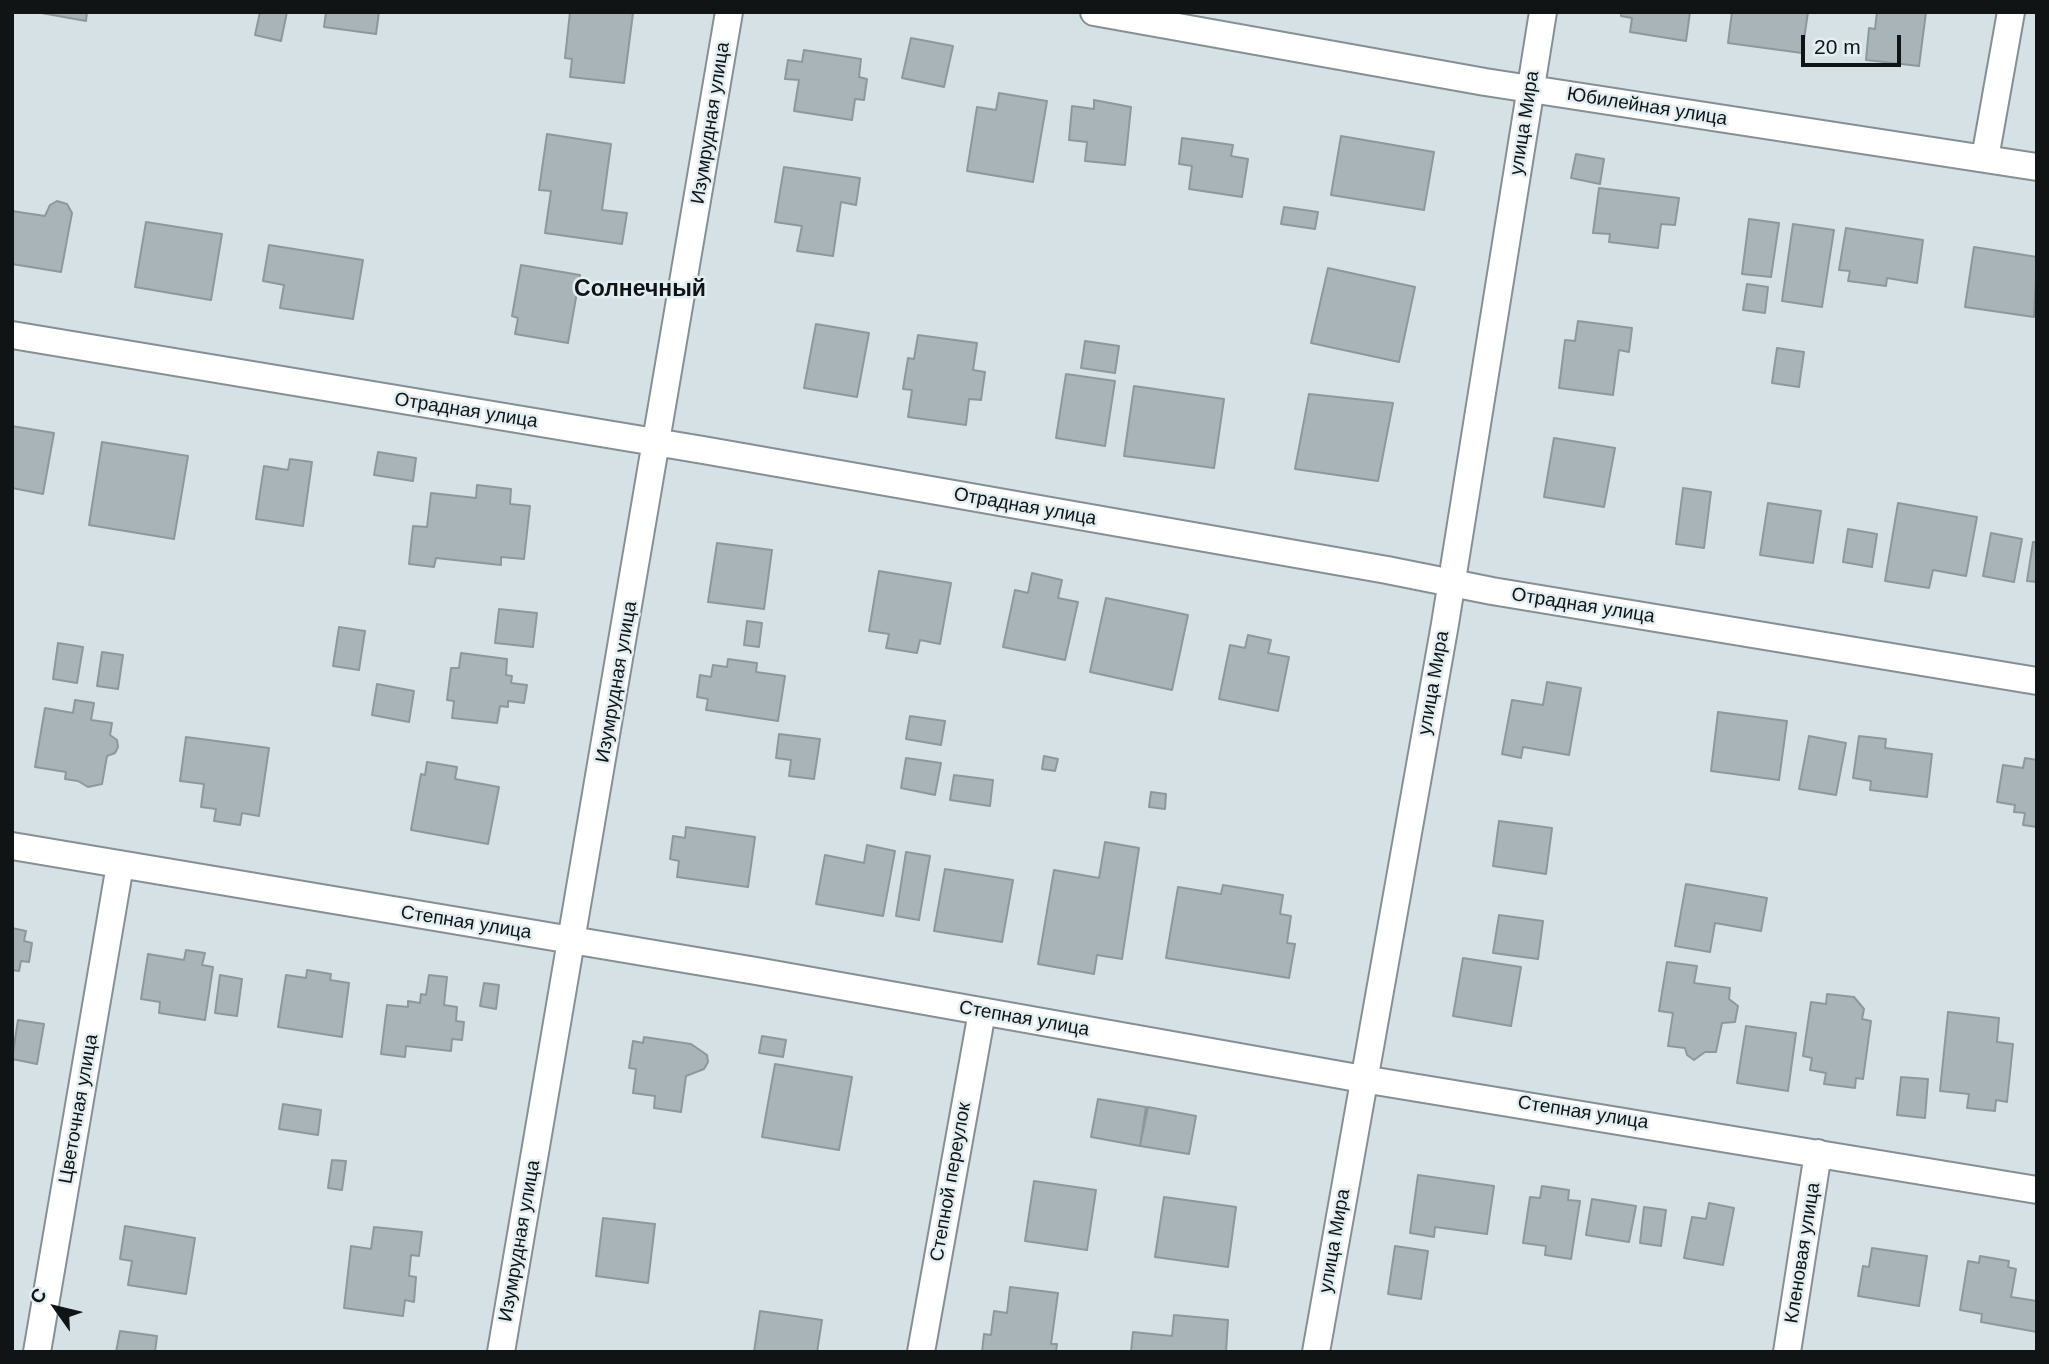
<!DOCTYPE html>
<meta charset="utf-8">
<style>
body{margin:0}
#map{position:relative;width:2049px;height:1364px;overflow:hidden;background:#d6e1e5;font-family:Helvetica,sans-serif}
canvas{display:block}
.frame{position:absolute;inset:0;border:14px solid #101415;pointer-events:none}
.north{position:absolute;left:21px;top:1273px;width:70px;height:70px;-webkit-text-stroke:5px #e3eef3;paint-order:stroke;rotate:304deg;font-size:19px;font-weight:700;line-height:28px;text-align:center;color:#101415}
.north::after{content:'';display:block;margin:auto;width:24px;height:32px;background:#101415;clip-path:polygon(50% 0,100% 100%,50% 72%,0 100%)}
.scale{position:absolute;left:1801px;top:35px;width:100px;height:32px;box-sizing:border-box;border:4px solid #101415;border-top:0;padding-left:9px;font-size:21px;line-height:24px;white-space:nowrap;color:#101415;-webkit-text-stroke:5px #e3eef3;paint-order:stroke}
</style>
<div id="map">
<canvas width="2049" height="1364"></canvas>
<div class="frame"></div>
<div class="north">С</div>
<div class="scale">20 m</div>
</div>
<script>
const g = document.querySelector('canvas').getContext('2d');
g.lineJoin = 'round';
function paint(path, color) { g.fillStyle = color; g.fill(path, 'evenodd'); }
const poly = rows => new Path2D(rows.map(r => 'M' + r).join(''));
function stroke(path, color, width, dash) { g.strokeStyle = color; g.lineWidth = width; g.lineCap = dash ? 'butt' : 'round'; g.setLineDash(dash || []); g.stroke(path); }
function label(font, color, halo, rows, align = 'center') {
  g.font = font + ' Helvetica,sans-serif'; g.lineWidth = 5; g.setLineDash([]); g.textBaseline = 'middle'; g.strokeStyle = halo; g.fillStyle = color; for (const [text, x, y, turn = 0] of rows) {
    g.save(); g.translate(x, y); g.rotate((+turn || 0) * Math.PI / 180); g.textAlign = isNaN(turn) ? turn : align; if (halo) g.strokeText(text, 0, 0); g.fillText(text, 0, 0); g.restore();
  }
}
const building = poly([
 [36,12,87,12,86,21,36,12],
 [260,12,287,12,281,41,255,35,260,12],
 [326,12,379,12,376,34,324,27,326,12],
 [570,12,633,13,624,83,570,77,572,59,565,58,570,12],
 [1621,12,1690,12,1686,41,1630,32,1632,18,1621,16,1621,12],
 [1732,12,1808,12,1802,53,1728,43,1732,12],
 [1877,12,1926,12,1919,66,1866,60,1869,28,1875,29,1877,12],
 [911,38,953,46,944,87,902,78,911,38],
 [804,50,861,59,859,77,867,79,864,100,855,99,852,120,794,111,799,80,785,79,788,60,802,62,804,50],
 [999,93,1047,101,1033,182,967,171,977,107,996,110,999,93],
 [1094,100,1131,107,1125,165,1085,161,1087,142,1069,140,1072,106,1094,109,1094,100],
 [547,134,611,144,602,210,627,213,622,244,545,233,551,191,539,190,547,134],
 [1341,136,1434,152,1424,210,1331,195,1341,136],
 [1182,138,1233,145,1231,156,1248,159,1242,197,1189,189,1192,166,1179,164,1182,138],
 [1576,154,1604,159,1600,184,1571,178,1576,154],
 [784,167,860,178,856,205,841,202,833,256,797,251,802,226,775,222,784,167],
 [1599,188,1679,198,1675,225,1661,224,1658,248,1609,242,1610,234,1593,233,1599,188],
 [57,201,67,204,72,213,61,272,12,264,12,211,45,216,50,205,57,201],
 [1284,207,1318,212,1315,229,1281,224,1284,207],
 [1749,219,1779,223,1771,277,1742,274,1749,219],
 [146,222,222,234,211,300,135,287,146,222],
 [1793,224,1834,230,1822,307,1782,301,1793,224],
 [1846,228,1923,240,1917,283,1887,278,1886,286,1848,281,1850,271,1839,270,1846,228],
 [269,245,363,260,353,319,280,308,284,285,263,281,269,245],
 [1974,247,2037,257,2034,317,1965,307,1974,247],
 [521,265,580,275,568,343,515,334,518,318,512,316,521,265],
 [1328,268,1415,287,1399,362,1311,343,1328,268],
 [1747,284,1768,287,1765,313,1743,310,1747,284],
 [1578,321,1632,328,1629,352,1619,350,1613,395,1559,388,1565,340,1575,341,1578,321],
 [816,324,869,333,857,397,804,388,816,324],
 [918,335,977,343,973,370,985,372,981,400,969,399,966,425,908,417,912,390,903,389,908,358,914,359,918,335],
 [1085,341,1119,346,1115,373,1081,368,1085,341],
 [1777,348,1804,352,1799,387,1772,383,1777,348],
 [1066,374,1115,381,1105,446,1056,438,1066,374],
 [1134,386,1224,399,1214,468,1124,456,1134,386],
 [1309,394,1393,403,1378,481,1295,469,1309,394],
 [12,426,54,433,43,494,12,488,12,426],
 [1554,438,1615,448,1604,507,1544,497,1554,438],
 [102,442,188,456,174,539,89,525,102,442],
 [378,452,416,458,413,481,374,475,378,452],
 [290,459,312,462,303,526,256,519,264,466,288,470,290,459],
 [477,485,511,489,510,504,530,506,524,559,501,557,501,565,436,558,434,567,409,564,413,526,427,527,431,493,476,498,477,485],
 [1683,488,1711,492,1704,548,1676,544,1683,488],
 [1768,503,1821,511,1813,563,1760,555,1768,503],
 [1898,503,1977,517,1966,576,1933,570,1929,588,1885,581,1898,503],
 [1848,529,1877,534,1872,567,1843,562,1848,529],
 [1991,533,2022,539,2014,582,1983,576,1991,533],
 [2033,542,2037,542,2037,582,2027,581,2033,542],
 [717,543,772,550,764,609,708,602,717,543],
 [879,571,951,583,940,644,920,640,917,653,886,648,889,634,869,631,879,571],
 [1032,573,1062,580,1058,598,1078,602,1065,660,1003,647,1015,590,1028,593,1032,573],
 [1106,598,1188,615,1172,690,1090,672,1106,598],
 [499,609,537,613,533,647,495,643,499,609],
 [747,621,762,623,759,647,744,645,747,621],
 [339,627,365,631,359,670,333,666,339,627],
 [1248,635,1271,640,1268,653,1289,657,1278,711,1219,699,1230,645,1245,648,1248,635],
 [58,643,83,647,77,683,53,679,58,643],
 [102,652,123,655,118,689,97,686,102,652],
 [461,653,507,659,506,675,512,676,511,683,527,685,524,703,508,701,508,707,500,706,497,723,452,718,454,701,447,700,451,668,459,668,461,653],
 [728,659,757,663,756,672,785,676,778,721,706,710,708,699,697,697,700,675,711,677,713,665,727,667,728,659],
 [1547,682,1581,688,1569,755,1523,747,1521,758,1502,754,1512,700,1543,705,1547,682],
 [377,684,414,691,409,722,372,715,377,684],
 [75,700,94,703,91,720,112,723,110,735,117,740,118,747,115,753,107,756,102,784,88,787,78,781,65,779,66,772,35,767,45,708,73,713,75,700],
 [1718,712,1787,721,1779,780,1711,771,1718,712],
 [910,716,945,721,941,745,906,739,910,716],
 [779,734,820,739,814,779,789,776,791,760,776,758,779,734],
 [1809,736,1846,743,1836,795,1799,789,1809,736],
 [1859,736,1886,739,1885,748,1932,754,1927,797,1870,790,1871,781,1853,778,1859,736],
 [186,737,269,748,259,816,242,813,240,825,214,821,216,809,201,807,204,784,180,781,186,737],
 [1044,756,1058,759,1055,771,1042,769,1044,756],
 [906,758,941,763,935,795,901,788,906,758],
 [2025,758,2037,760,2037,827,2023,825,2025,813,2014,812,2015,805,1997,802,2003,765,2023,768,2025,758],
 [427,762,457,767,455,779,499,787,488,844,411,830,421,774,425,775,427,762],
 [954,775,993,780,990,806,950,800,954,775],
 [1151,792,1166,794,1165,809,1149,807,1151,792],
 [1499,821,1552,828,1546,874,1493,866,1499,821],
 [686,827,755,837,748,887,677,877,679,861,670,859,673,836,685,838,686,827],
 [1105,842,1139,848,1122,959,1097,955,1094,974,1038,964,1054,870,1099,878,1105,842],
 [867,845,895,851,883,916,816,904,825,855,864,863,867,845],
 [906,852,930,856,919,920,896,916,906,852],
 [945,869,1013,880,1002,942,934,931,945,869],
 [1686,884,1767,898,1761,931,1715,923,1710,952,1675,946,1686,884],
 [1223,885,1283,895,1280,914,1291,916,1287,943,1295,944,1289,978,1166,958,1178,887,1221,894,1223,885],
 [1499,915,1543,921,1538,959,1493,953,1499,915],
 [12,928,26,931,24,941,32,943,29,962,21,961,19,971,12,970,12,928],
 [186,950,205,953,202,965,213,967,205,1020,159,1013,160,1002,141,999,148,954,184,960,186,950],
 [1463,958,1521,967,1511,1026,1453,1016,1463,958],
 [1667,962,1697,966,1694,983,1730,988,1729,999,1738,1006,1735,1022,1722,1023,1716,1052,1705,1052,1694,1060,1687,1055,1685,1048,1668,1046,1673,1013,1659,1011,1667,962],
 [307,970,331,974,330,980,349,983,342,1037,278,1027,286,975,306,978,307,970],
 [220,975,242,979,237,1016,215,1013,220,975],
 [429,975,447,977,444,1005,457,1007,456,1021,464,1022,462,1040,452,1039,451,1051,406,1046,405,1057,381,1054,387,1005,408,1007,408,1001,420,1003,421,994,426,995,429,975],
 [484,983,499,985,496,1009,480,1006,484,983],
 [1827,994,1854,997,1864,1009,1862,1019,1871,1021,1863,1079,1856,1078,1855,1088,1824,1084,1826,1073,1810,1070,1812,1058,1803,1056,1811,1002,1826,1004,1827,994],
 [1948,1012,1999,1018,1997,1042,2013,1044,2007,1102,1996,1100,1995,1111,1967,1108,1969,1094,1940,1091,1948,1012],
 [18,1020,44,1024,37,1064,12,1059,18,1020],
 [1746,1026,1796,1033,1788,1091,1737,1083,1746,1026],
 [762,1036,786,1040,783,1057,759,1053,762,1036],
 [644,1037,691,1044,707,1055,708,1062,704,1069,686,1076,681,1112,654,1108,655,1096,633,1093,636,1069,629,1068,633,1041,643,1043,644,1037],
 [775,1064,852,1077,839,1150,762,1137,775,1064],
 [1901,1077,1928,1079,1925,1118,1897,1115,1901,1077],
 [1098,1099,1146,1107,1140,1146,1091,1137,1098,1099],
 [283,1104,321,1110,318,1135,279,1129,283,1104],
 [1148,1107,1196,1116,1189,1154,1140,1146,1148,1107],
 [332,1160,346,1161,342,1190,328,1188,332,1160],
 [1418,1175,1494,1186,1487,1234,1435,1227,1434,1237,1410,1233,1418,1175],
 [1034,1181,1096,1190,1087,1250,1025,1241,1034,1181],
 [1542,1186,1569,1190,1568,1200,1580,1201,1571,1259,1545,1255,1546,1246,1523,1243,1530,1197,1540,1198,1542,1186],
 [1164,1197,1236,1207,1228,1267,1155,1257,1164,1197],
 [1592,1199,1636,1206,1629,1242,1586,1235,1592,1199],
 [1709,1203,1734,1208,1723,1265,1684,1258,1692,1217,1706,1219,1709,1203],
 [1644,1207,1666,1210,1661,1246,1640,1243,1644,1207],
 [603,1218,655,1224,648,1283,596,1276,603,1218],
 [125,1226,195,1238,186,1294,128,1285,132,1261,120,1259,125,1226],
 [374,1227,422,1232,419,1256,411,1255,409,1276,416,1277,414,1302,405,1300,403,1316,344,1308,351,1246,371,1249,374,1227],
 [1395,1246,1428,1251,1421,1299,1388,1294,1395,1246],
 [1872,1248,1927,1256,1919,1306,1858,1296,1863,1266,1869,1267,1872,1248],
 [1980,1256,2009,1261,2008,1267,2016,1269,2011,1297,2037,1301,2037,1332,1981,1322,1982,1314,1960,1310,1968,1261,1979,1263,1980,1256],
 [1010,1287,1058,1293,1051,1344,1057,1344,1056,1352,982,1352,984,1334,991,1335,994,1311,1007,1313,1010,1287],
 [760,1311,822,1320,817,1352,754,1352,760,1311],
 [1174,1315,1228,1320,1226,1352,1131,1352,1133,1332,1172,1336,1174,1315],
 [120,1331,157,1336,155,1352,116,1352,120,1331]
]);
paint(building, '#a9b4b8');
stroke(building, '#8e979c', 2);
const street = poly([
 [1094,12,1485,82,2037,167],
 [1985,158,2011,12],
 [12,335,703,450,1387,570,1492,591,2037,681],
 [12,846,756,971,1363,1079,2037,1190],
 [37,1352,120,865],
 [501,1352,729,12],
 [921,1352,982,1012],
 [1316,1352,1445,624,1543,12],
 [1787,1352,1818,1153]
]);
stroke(street, '#868f94', 30);
stroke(street, '#fff', 26);
label('19px', '#101415', '#e3eef3', [
 ["Юбилейная улица",1647,107,9],
 ["Изумрудная улица",711,123,-81],
 ["улица Мира",1525,123,-81],
 ["Отрадная улица",466,411,9],
 ["Отрадная улица",1025,507,10],
 ["Отрадная улица",1583,606,9],
 ["Изумрудная улица",617,682,-80],
 ["улица Мира",1434,683,-80],
 ["Степная улица",466,923,9],
 ["Степная улица",1024,1019,10],
 ["Цветочная улица",79,1109,-80],
 ["Степная улица",1583,1113,9],
 ["Степной переулок",951,1182,-80],
 ["Изумрудная улица",520,1241,-80],
 ["улица Мира",1335,1241,-80],
 ["Кленовая улица",1803,1253,-81]
]);
label('bold 23px', '#101415', '#e3eef3', [
 ["Солнечный",640,290]
]);
</script>
